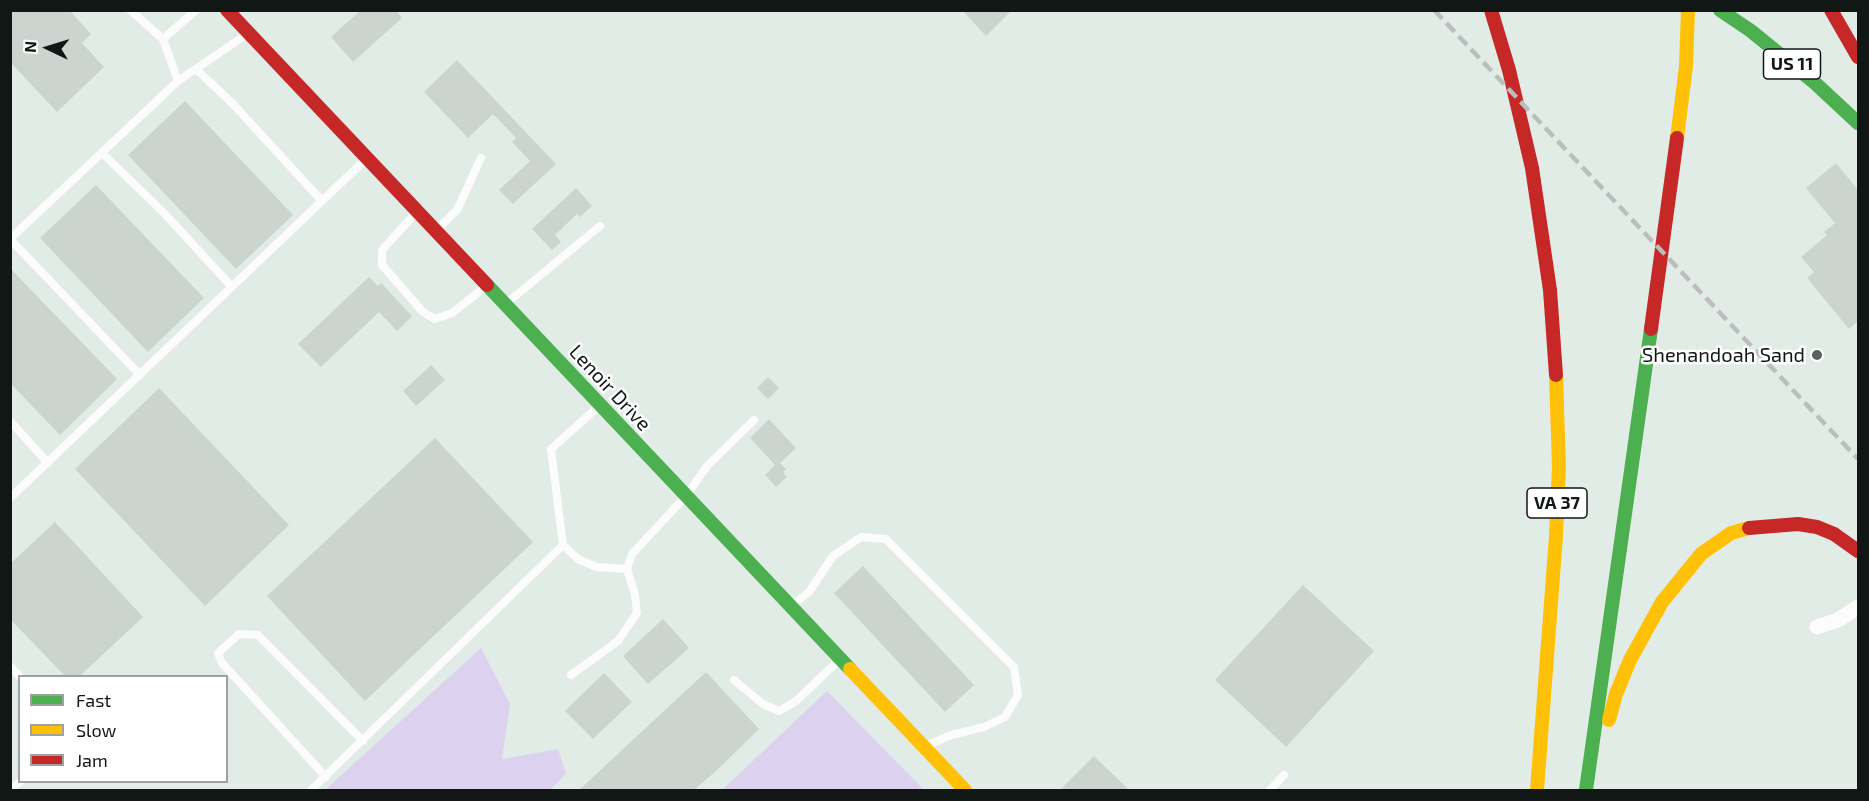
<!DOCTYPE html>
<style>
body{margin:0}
#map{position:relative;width:1869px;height:801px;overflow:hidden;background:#e2ece7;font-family:"Exo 2",sans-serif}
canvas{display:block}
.frame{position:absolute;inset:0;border:12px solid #111714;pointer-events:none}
.legend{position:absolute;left:18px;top:675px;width:210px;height:108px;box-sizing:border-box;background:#fff;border:2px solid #a0a2a1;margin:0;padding:8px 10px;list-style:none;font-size:18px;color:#111714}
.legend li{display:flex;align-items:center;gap:12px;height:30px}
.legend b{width:30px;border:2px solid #a0a2a1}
.north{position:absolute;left:18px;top:18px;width:60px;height:60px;-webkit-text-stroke:4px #fff;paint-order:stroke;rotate:274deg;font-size:16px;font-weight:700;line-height:24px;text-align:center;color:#111714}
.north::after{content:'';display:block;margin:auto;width:21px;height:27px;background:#111714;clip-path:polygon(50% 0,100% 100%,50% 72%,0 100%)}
</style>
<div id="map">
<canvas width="1869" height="801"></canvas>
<div class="frame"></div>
<ul class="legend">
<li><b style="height:8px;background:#4caf50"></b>Fast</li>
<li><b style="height:8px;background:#ffc107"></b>Slow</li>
<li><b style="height:8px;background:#c62828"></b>Jam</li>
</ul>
<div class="north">N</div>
</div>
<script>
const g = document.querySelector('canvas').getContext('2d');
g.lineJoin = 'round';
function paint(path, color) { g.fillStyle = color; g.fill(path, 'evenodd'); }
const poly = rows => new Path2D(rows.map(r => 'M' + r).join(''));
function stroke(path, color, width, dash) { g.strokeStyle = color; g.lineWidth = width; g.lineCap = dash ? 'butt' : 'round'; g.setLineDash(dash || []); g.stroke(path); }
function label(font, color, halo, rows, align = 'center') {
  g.font = font + ' "Exo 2",sans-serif'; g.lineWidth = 5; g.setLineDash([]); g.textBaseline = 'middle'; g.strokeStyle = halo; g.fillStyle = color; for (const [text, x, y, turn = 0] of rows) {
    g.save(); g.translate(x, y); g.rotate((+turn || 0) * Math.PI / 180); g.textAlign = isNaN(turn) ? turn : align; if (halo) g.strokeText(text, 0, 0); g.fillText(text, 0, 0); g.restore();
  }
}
paint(poly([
 [481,648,510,704,502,759,558,749,566,774,550,790,325,790],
 [827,691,924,790,722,790]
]), '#dcd1ef');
paint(poly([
 [10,10,69,10,91,34,82,43,104,67,57,112,10,62],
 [361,10,396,10,402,18,353,62,331,37],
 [962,10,1012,10,986,36],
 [457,60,556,164,513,204,499,190,530,161,512,142,516,138,493,114,468,138,424,92],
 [185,101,293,215,236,269,128,155],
 [1836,163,1858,190,1858,321,1849,329,1807,278,1814,272,1801,257,1827,235,1824,232,1835,223,1806,188],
 [96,185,204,298,148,352,40,238],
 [576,188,592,206,580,217,577,214,555,235,561,242,552,250,532,229],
 [10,268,117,379,60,435,10,383],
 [369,277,378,286,381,283,412,316,397,331,379,312,321,367,298,344],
 [431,365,445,380,416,406,403,391],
 [768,377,779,388,768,399,757,388],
 [159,388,289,525,205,606,75,469],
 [769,419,796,448,780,463,786,469,783,472,787,477,776,487,765,475,775,465,750,438],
 [435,438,533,542,365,701,267,596],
 [55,522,143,617,80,676,65,676,10,619,10,564],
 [863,566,974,685,945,712,834,593],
 [1303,585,1374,651,1286,747,1215,680],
 [663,619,689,648,648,684,623,656],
 [706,672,759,729,716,771,694,790,579,790],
 [604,673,632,702,593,739,565,711],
 [1094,756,1129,790,1060,790]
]), '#ccd4d0');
stroke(poly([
 [130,10,163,39],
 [196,69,232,103,322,201],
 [178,81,163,39,196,10],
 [102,153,164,213,232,287],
 [416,213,382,250,382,265,423,312,435,319,452,313,485,287],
 [437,230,457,210,481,158],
 [10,239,178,81,247,34],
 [10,239,140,375],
 [508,302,600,226],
 [10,421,48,463],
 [10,498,365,160],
 [563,545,578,559,596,567,627,569],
 [794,604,809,592,833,556,861,537,886,539,1014,667,1018,695,1005,717,984,727,951,735,926,746],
 [10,666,20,677],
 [571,675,618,641,637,613,635,595,627,569,632,554,686,496,707,466,754,420],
 [734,680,763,704,779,711,796,701,838,661],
 [326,777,222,663,218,653,239,634,258,635,363,741],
 [10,790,20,782],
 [311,790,563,545,551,449,598,407],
 [1270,790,1284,775]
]), '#fbfcfb', 8);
stroke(poly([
 [1817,627,1838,620,1858,607]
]), '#fbfcfb', 15);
stroke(poly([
 [1720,10,1751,31,1815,83,1858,123],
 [487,285,850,669],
 [1586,790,1651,329]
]), '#4caf50', 14);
stroke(poly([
 [1677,138,1686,66,1688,10],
 [850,669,965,790],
 [1609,720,1616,694,1630,660,1662,602,1701,554,1731,533,1749,528],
 [1537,790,1556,536,1559,467,1556,375]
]), '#ffc107', 14);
stroke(poly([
 [227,10,487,285],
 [1491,10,1509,70,1532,168,1550,290,1556,375],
 [1831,10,1858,57],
 [1651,329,1677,138],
 [1749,528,1798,524,1817,527,1834,534,1858,551]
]), '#c62828', 14);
stroke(poly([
 [1434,10,1858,459]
]), '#bbbebc', 4.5, [12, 6]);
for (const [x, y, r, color] of [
 [1817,355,6,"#5a625e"]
]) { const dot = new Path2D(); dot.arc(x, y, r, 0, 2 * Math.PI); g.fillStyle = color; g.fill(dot); stroke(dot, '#fff', 2); }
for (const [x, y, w] of [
 [1792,64,57],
 [1557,503,60]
]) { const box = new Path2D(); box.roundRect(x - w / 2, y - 15, w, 30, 4.5); g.fillStyle = '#fff'; g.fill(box); stroke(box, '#111714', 1.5); }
label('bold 18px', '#111714', null, [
 ["US 11",1792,64],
 ["VA 37",1557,503]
]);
label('20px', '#111714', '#fff', [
 ["Shenandoah Sand",1805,355]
], 'right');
label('20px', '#111714', '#fff', [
 ["Lenoir Drive",610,388,47]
]);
</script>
